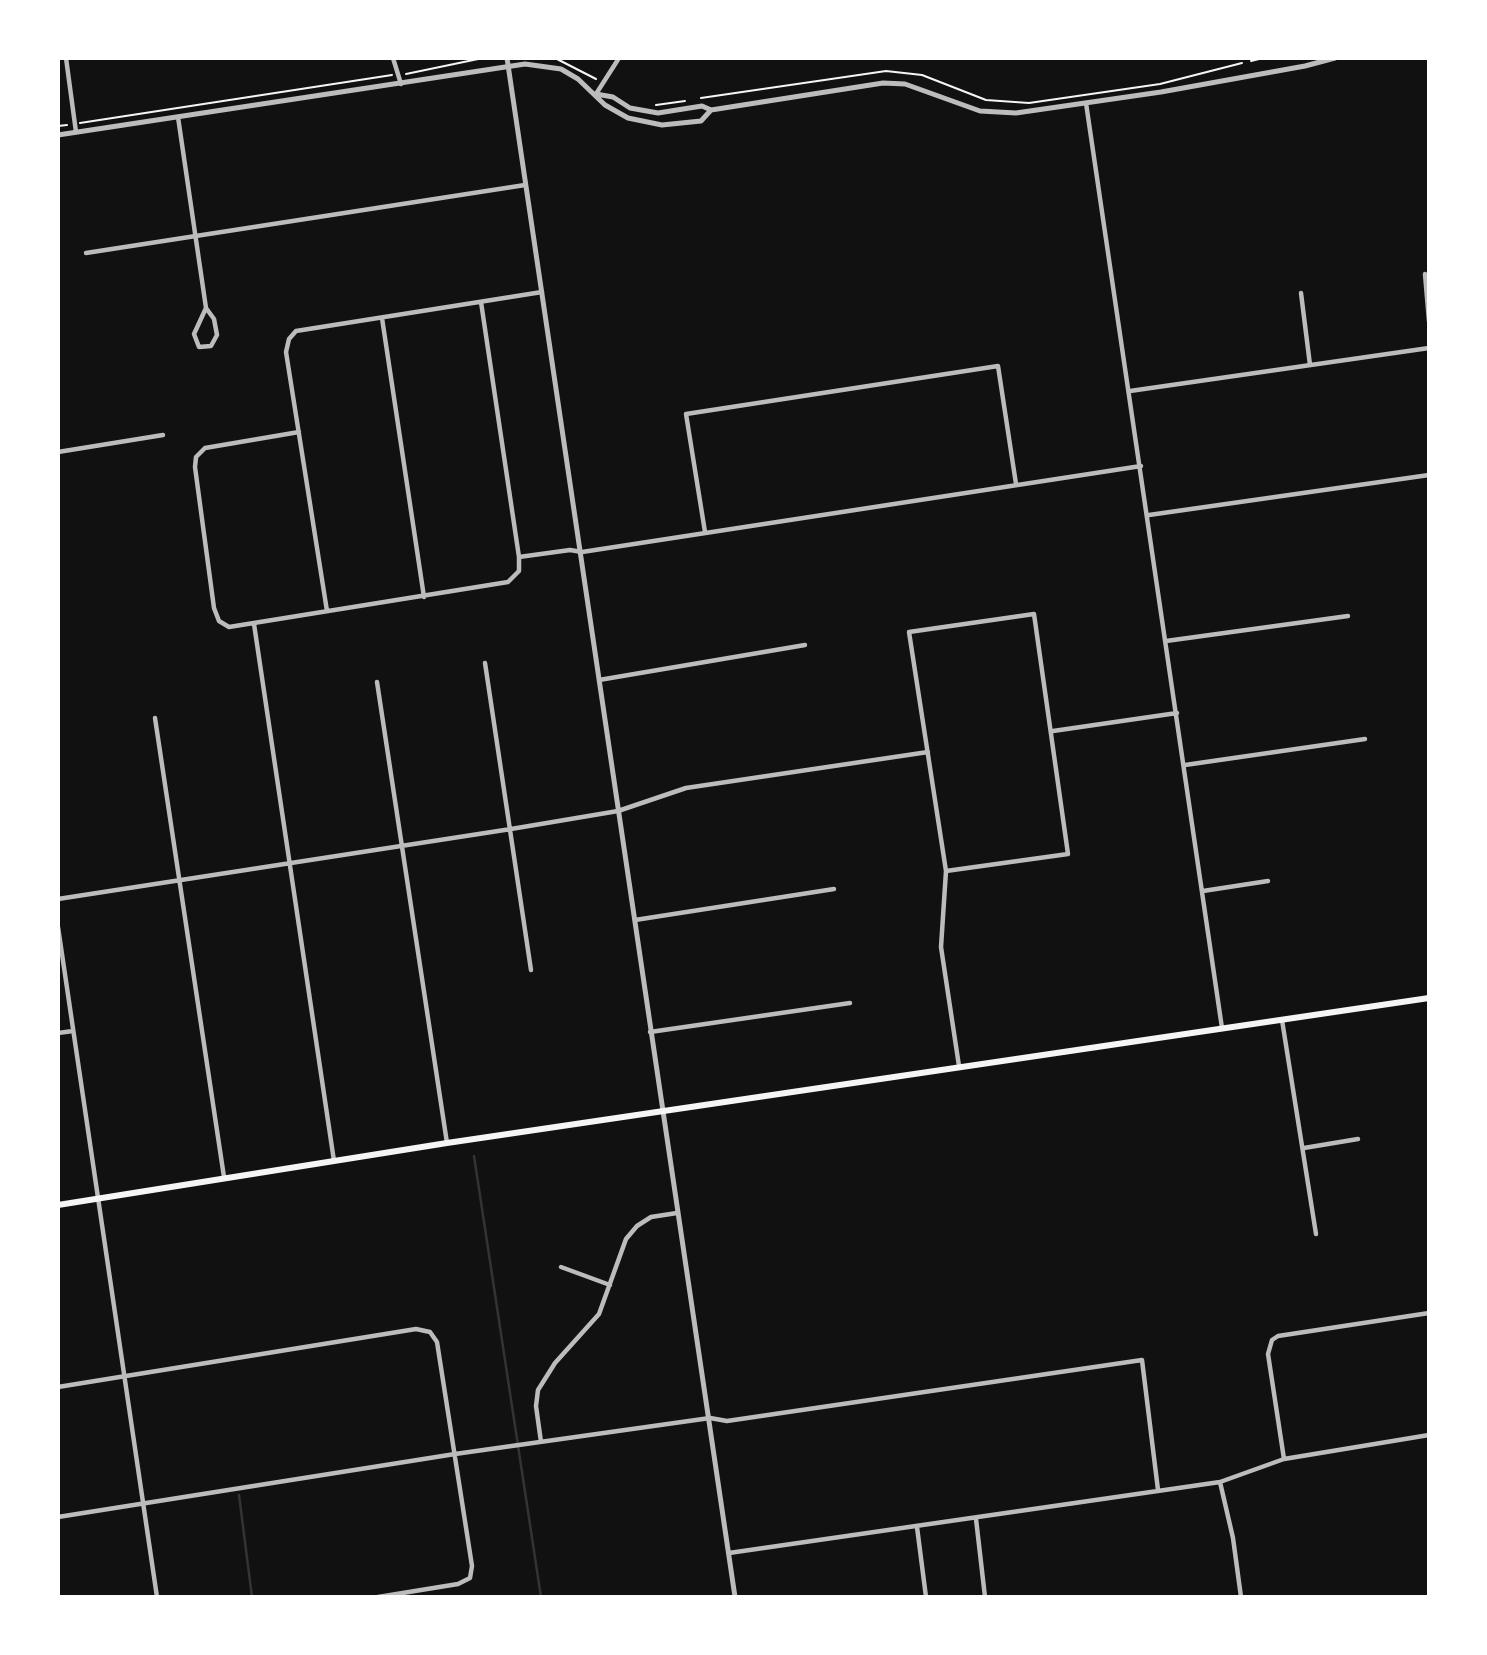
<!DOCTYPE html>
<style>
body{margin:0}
#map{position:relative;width:1487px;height:1655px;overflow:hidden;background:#111;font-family:"Noto Sans",sans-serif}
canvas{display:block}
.frame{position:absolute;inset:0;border:60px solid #fff;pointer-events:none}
</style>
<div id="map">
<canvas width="1487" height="1655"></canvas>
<div class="frame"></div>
</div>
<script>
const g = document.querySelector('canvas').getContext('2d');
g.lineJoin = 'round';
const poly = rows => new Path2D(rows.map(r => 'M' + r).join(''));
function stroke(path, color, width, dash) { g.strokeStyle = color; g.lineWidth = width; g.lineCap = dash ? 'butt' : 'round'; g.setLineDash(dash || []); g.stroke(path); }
stroke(poly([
 [474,1156,541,1597],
 [239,1495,252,1597]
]), '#333', 2.5);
stroke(poly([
 [555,58,596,79],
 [1251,61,1263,58],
 [406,74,483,58],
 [701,98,886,71,922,75,986,100,1029,103,1160,84,1242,63],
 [656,105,685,101],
 [80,123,392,75],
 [58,126,67,125]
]), '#f5f5f5', 2);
stroke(poly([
 [66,58,76,132],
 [393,58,401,84],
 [596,94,619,58],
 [1086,103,1222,1028],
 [178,117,206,308,214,319,217,335,211,346,199,347,194,334,206,308],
 [86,253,525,185],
 [1425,274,1429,321],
 [1301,293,1310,365],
 [481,302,519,557],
 [382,318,424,597],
 [1130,391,1429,348],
 [299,432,205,448,196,457,195,467,214,608,219,621,229,627,508,582,519,571,519,557,570,550,582,552,1141,466],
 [58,452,163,435],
 [1149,515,1429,475],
 [705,532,686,414,998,366,1016,484],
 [327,611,286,352,289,339,296,331,542,292],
 [254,624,334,1161],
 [1166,641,1348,616],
 [485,663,531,970],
 [599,680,805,645],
 [377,682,447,1143],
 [155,718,224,1177],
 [1053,731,1177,713],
 [1185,765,1365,739],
 [946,871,1068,854,1034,614,909,632,946,871,941,947,959,1066],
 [1203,891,1268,881],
 [58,899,511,829,618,811,686,788,928,752],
 [635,920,834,889],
 [58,927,157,1597],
 [1282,1020,1316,1234],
 [650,1032,850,1003],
 [58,1033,73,1031],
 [1304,1148,1358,1139],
 [561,1267,610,1285],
 [58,1387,416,1329,430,1332,437,1342,472,1566,470,1578,458,1584,378,1597],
 [541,1442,536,1406,538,1390,555,1363,599,1314,626,1239,637,1226,651,1217,677,1213],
 [1284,1459,1268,1354,1272,1340,1278,1336,1429,1313],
 [1220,1482,1233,1538,1241,1597],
 [58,1517,455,1454,710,1418,727,1421,1142,1360,1158,1490],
 [976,1519,985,1597],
 [917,1527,926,1597],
 [729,1553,1220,1482,1284,1459,1429,1435]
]), '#bcbcbc', 4.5);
stroke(poly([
 [507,58,735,1597],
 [596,94,613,97,630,108,658,113,702,106,711,110,883,83,905,84,980,111,1016,113,1161,92,1305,66,1335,58],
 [58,135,525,64,561,69,578,79,605,105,628,118,662,125,701,121,711,110]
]), '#bcbcbc', 5);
stroke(poly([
 [58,1205,447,1143,1429,998]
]), '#f5f5f5', 6);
</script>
